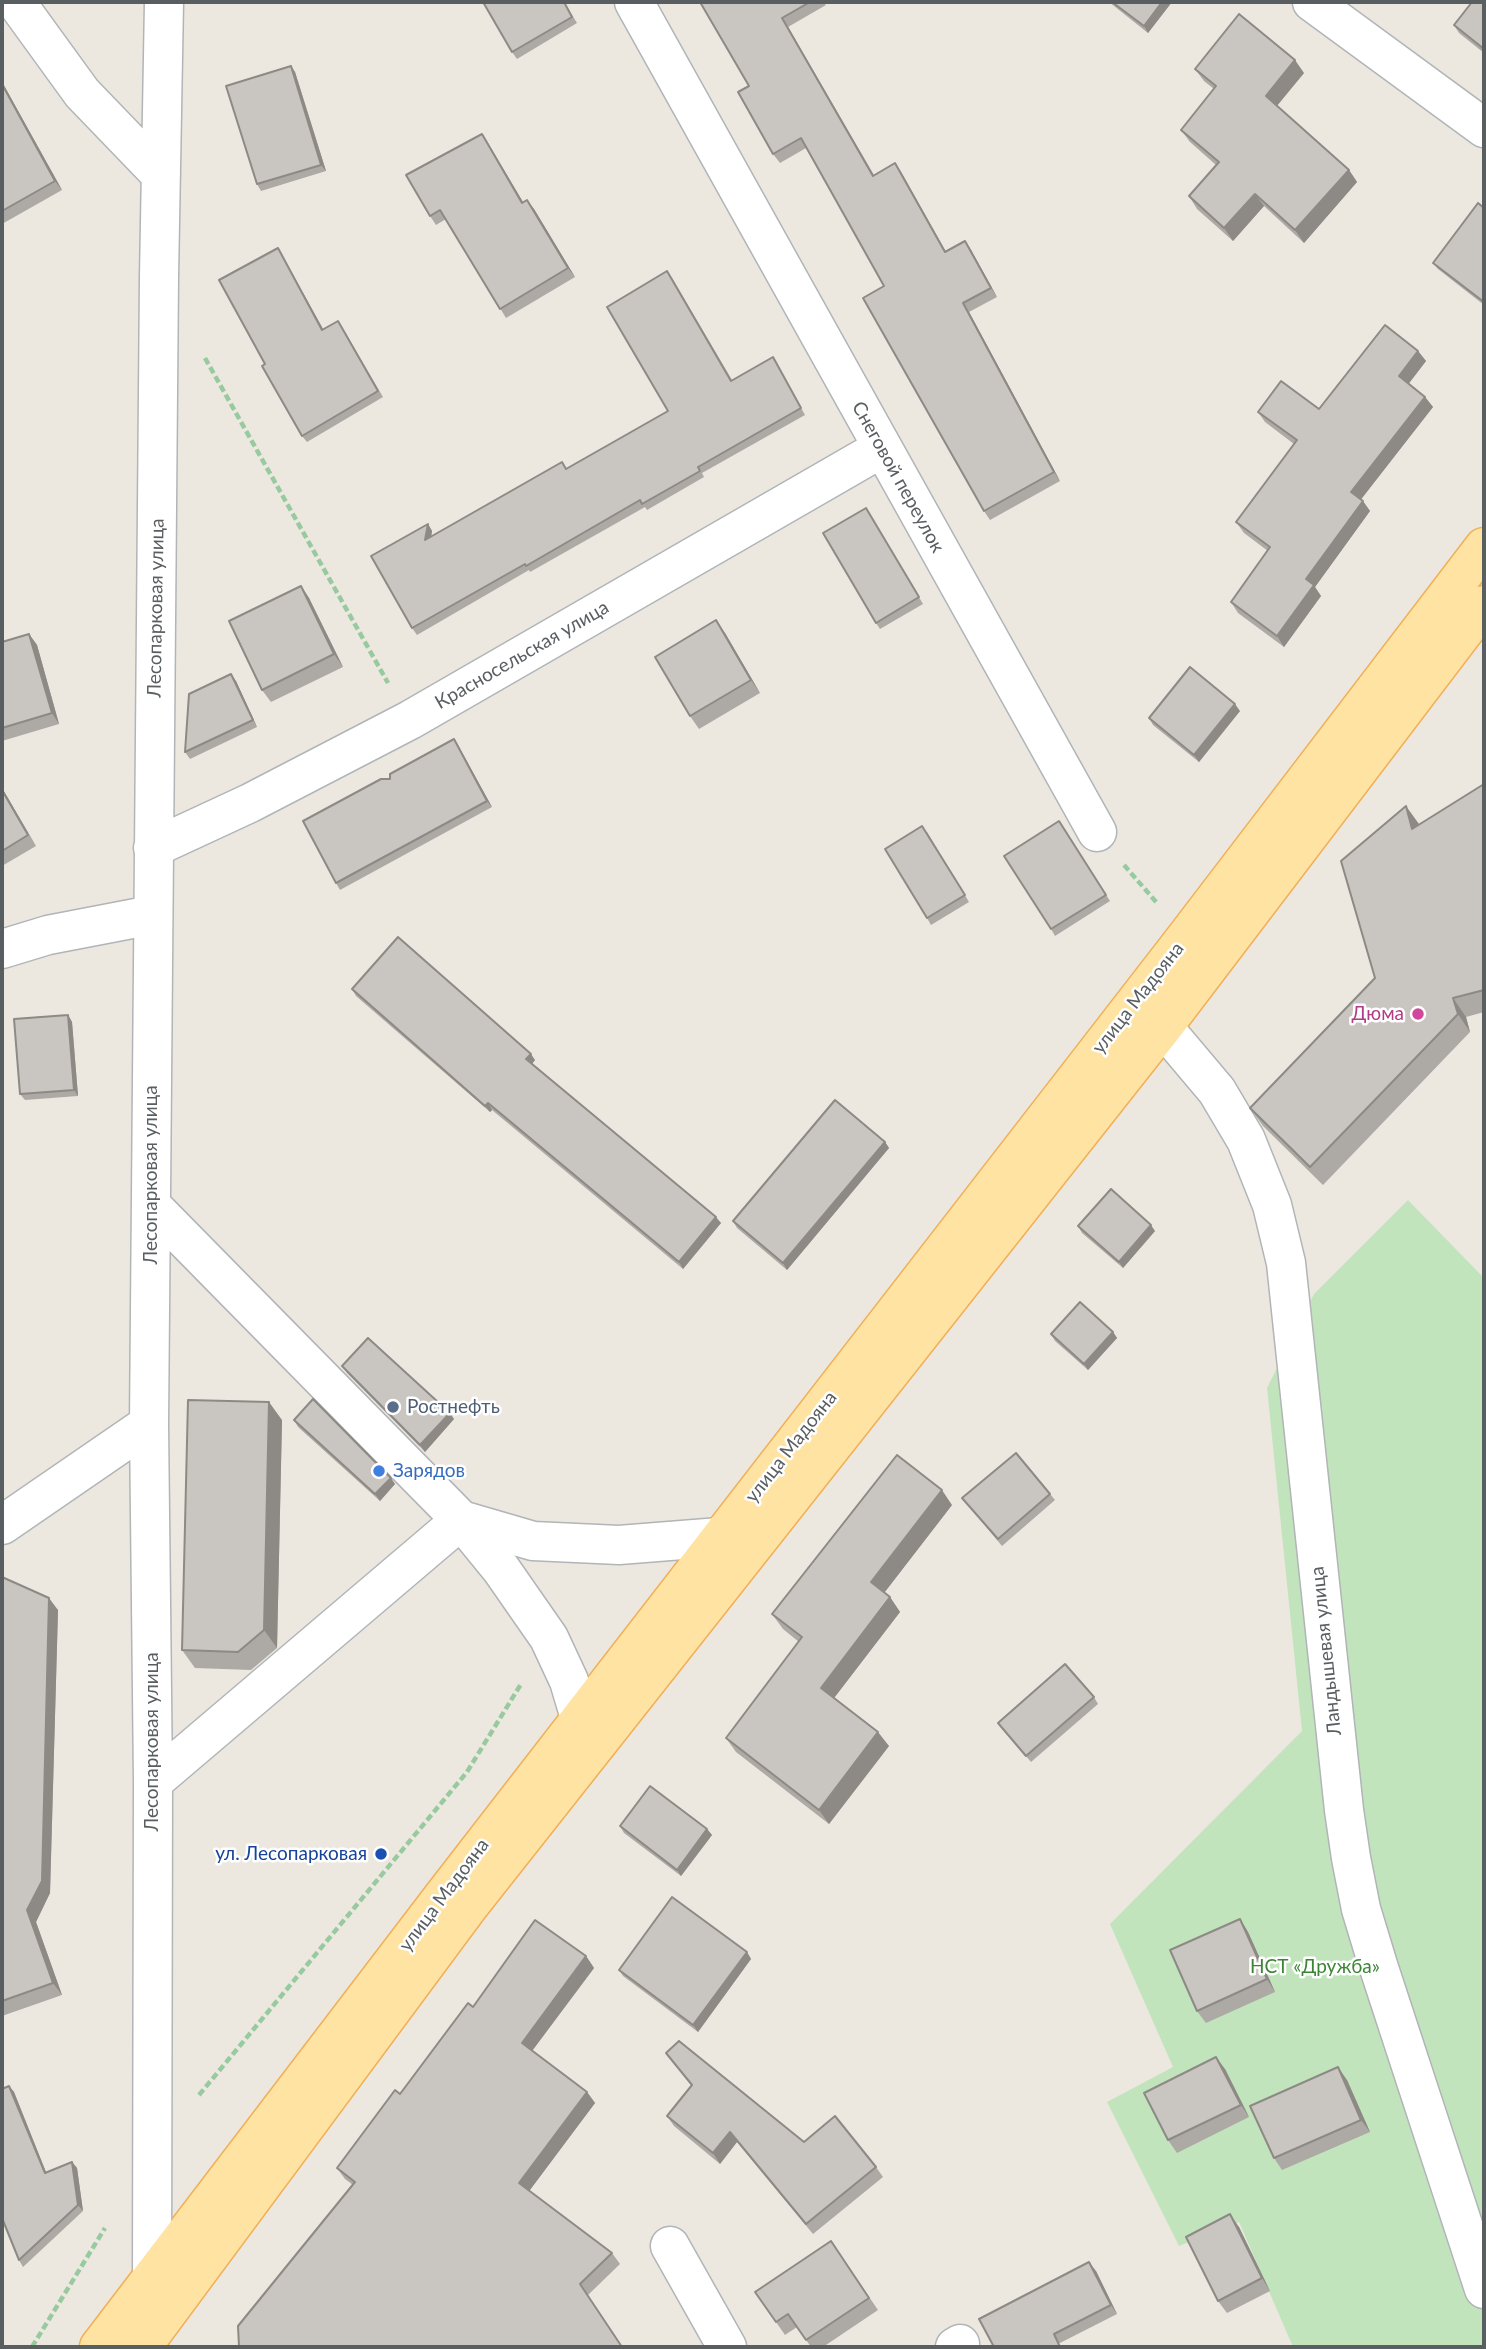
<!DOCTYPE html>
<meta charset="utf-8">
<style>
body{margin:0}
#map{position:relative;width:1486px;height:2349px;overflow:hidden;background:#ece8e0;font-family:Lato,sans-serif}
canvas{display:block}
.frame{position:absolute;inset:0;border:4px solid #595e61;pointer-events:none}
</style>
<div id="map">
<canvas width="1486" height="2349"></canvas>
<div class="frame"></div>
</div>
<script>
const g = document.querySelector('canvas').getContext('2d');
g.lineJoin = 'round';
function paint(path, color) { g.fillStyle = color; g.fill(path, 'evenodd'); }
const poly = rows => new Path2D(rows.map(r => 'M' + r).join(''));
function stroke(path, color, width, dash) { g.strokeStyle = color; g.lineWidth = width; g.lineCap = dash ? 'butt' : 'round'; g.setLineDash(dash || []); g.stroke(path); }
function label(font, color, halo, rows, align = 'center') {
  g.font = font + ' Lato,sans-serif'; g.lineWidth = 5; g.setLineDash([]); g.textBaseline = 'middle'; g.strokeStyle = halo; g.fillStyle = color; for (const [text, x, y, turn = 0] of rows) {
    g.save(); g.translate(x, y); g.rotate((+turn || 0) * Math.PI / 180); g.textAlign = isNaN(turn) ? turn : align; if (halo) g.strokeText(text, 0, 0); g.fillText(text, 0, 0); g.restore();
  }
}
paint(poly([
 [1408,1200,1484,1278,1484,2347,1293,2347,1239,2222,1179,2246,1107,2102,1173,2067,1110,1924,1302,1731,1267,1388,1314,1294]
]), '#c2e4bc');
const minor = poly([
 [16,2,82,93,161,175],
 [634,2,1097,832],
 [1312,2,1484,128],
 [153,848,250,803,410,720,882,448],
 [2,949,48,935,152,915],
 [1163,1027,1217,1091,1246,1140,1272,1205,1286,1263,1344,1810,1351,1858,1361,1909,1378,1965,1484,2289],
 [151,1205,461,1520,153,1782],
 [461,1520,533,1541,619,1545,720,1537],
 [461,1520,501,1569,549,1638,569,1681,580,1718],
 [2,1525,149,1424],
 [670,2246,727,2347],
 [152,2280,153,1782,149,1424,159,277,164,2],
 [955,2347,960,2344]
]);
const major = poly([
 [99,2347,444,1895,1186,937,1484,547],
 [142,2347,469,1906,1163,1027,1484,605]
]);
stroke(minor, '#b1b5b8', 41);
stroke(major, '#f1af55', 41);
stroke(poly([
 [205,358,388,683],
 [1124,865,1157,903],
 [199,2095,467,1772,521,1684],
 [32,2347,105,2228]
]), '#98ca9f', 4.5, [7, 3.5]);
stroke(minor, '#fff', 38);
stroke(major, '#ffe3a3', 38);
paint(poly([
 [564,2,577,23,517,59,512,52],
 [700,2,823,2,826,5,788,27,874,175,901,172,946,252,965,241,971,250,997,297,969,312,1060,481,990,520,984,511,884,286,806,148,780,163,773,154,749,86],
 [1109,2,1172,2,1148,33],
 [1484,2,1484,53,1459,33,1454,25],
 [291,66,295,72,326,171,261,191,257,184],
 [1195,69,1304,73,1277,106,1349,170,1357,182,1304,243,1264,206,1233,241,1197,209,1189,196,1216,165,1190,142,1181,130,1214,89,1204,81],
 [2,82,62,190,2,224],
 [482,134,523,203,534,209,575,277,506,318,446,219,436,225,430,216],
 [1484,208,1484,305,1438,269,1433,263],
 [278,248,323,330,342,327,383,397,307,442,302,436,265,364],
 [672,278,732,380,777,364,805,415,702,473,704,477,647,510,645,507,530,572,529,570,417,635,412,628,428,524,432,531,431,536,567,468,668,411],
 [1418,351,1426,361,1409,383,1425,397,1433,407,1361,499,1370,511,1315,587,1321,596,1284,647,1238,613,1231,602,1268,551,1244,533,1236,522,1294,444,1265,422,1258,412,1319,409],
 [870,514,923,604,880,629,876,623],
 [301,586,309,598,343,667,271,702,262,690],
 [725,633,760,693,699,729,690,716],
 [29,634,37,645,59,724,2,741,2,642],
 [236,681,257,727,190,759,185,752],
 [1240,711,1199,762,1153,725,1149,718],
 [454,739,492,807,340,890,336,883,390,779],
 [1484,784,1484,1012,1466,1017,1470,1032,1323,1185,1263,1126,1250,1108,1375,978,1419,825],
 [2,788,36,846,2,866],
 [1059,821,1110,901,1055,936,1051,929],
 [927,832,969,902,931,925,927,918],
 [352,989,535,1060,532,1064,721,1223,683,1269,492,1110,490,1112,356,996],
 [68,1015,72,1022,78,1096,25,1100,20,1094],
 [885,1142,889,1148,787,1270,737,1228,733,1221],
 [1078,1226,1155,1231,1123,1268,1082,1233],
 [1113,1332,1117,1338,1088,1370,1055,1341,1051,1334],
 [342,1366,454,1419,425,1452,347,1373],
 [282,1420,277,1648,251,1670,195,1668,182,1650],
 [294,1420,395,1484,380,1501,298,1427],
 [1050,1494,1055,1500,1002,1546,962,1498],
 [952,1505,884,1593,890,1597,900,1612,834,1698,889,1746,829,1824,736,1752,726,1738,799,1642,783,1629,772,1614],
 [2,1577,58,1610,50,1893,36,1922,62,1995,2,2016],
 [1094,1697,1098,1704,1031,1762,998,1723],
 [620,1826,707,1829,712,1835,681,1876,624,1833],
 [1240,1919,1248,1932,1275,1992,1206,2023,1197,2011],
 [747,1952,751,1959,698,2032,623,1976,619,1970],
 [586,1956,594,1968,532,2051,587,2092,595,2103,529,2191,612,2253,620,2264,588,2295,353,2185,345,2179,337,2168,473,2007],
 [666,2053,804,2142,876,2167,883,2177,813,2234,737,2142,720,2164,674,2126,667,2116,692,2086],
 [1225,2069,1249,2117,1177,2153,1168,2140],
 [1347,2080,1370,2132,1282,2170,1274,2158],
 [9,2086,14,2092,46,2172,72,2162,77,2168,83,2211,23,2267,19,2260],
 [1239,2227,1270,2291,1227,2313,1218,2301],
 [831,2241,878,2310,823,2347,811,2347,797,2327,785,2335,755,2292],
 [1096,2271,1117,2314,1060,2343,994,2347]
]), '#ada9a5');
paint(poly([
 [1162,2,1172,2,1148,33,1144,26],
 [782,18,788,27,879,185,873,176],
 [1295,60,1304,73,1275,108,1266,96],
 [291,66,295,72,326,171,321,165],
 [2,82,62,190,55,181,2,84],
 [482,134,488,143,529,212,522,203],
 [895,163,901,172,951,261,945,252],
 [1349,170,1357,182,1304,243,1295,230],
 [1255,194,1264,206,1233,241,1224,228],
 [527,200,534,209,575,277,568,268],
 [965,241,971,250,997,297,991,288],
 [278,248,282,255,327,336,322,330],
 [963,303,969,312,1060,481,1054,472],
 [1418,351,1426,361,1407,386,1399,376],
 [1425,397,1433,407,1359,502,1351,492],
 [1363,501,1370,511,1315,587,1321,596,1284,647,1277,636,1306,579],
 [428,524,432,531,430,546,425,540],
 [301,586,309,598,343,667,334,654],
 [716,620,725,633,760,693,751,680],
 [29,634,37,645,59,724,52,713],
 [231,674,236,681,257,727,253,720],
 [1235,704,1240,711,1199,762,1194,755],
 [454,739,458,745,492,807,487,801],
 [2,788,36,846,2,790],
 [1406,806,1419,824,1424,847,1412,829],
 [1453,998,1466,1017,1470,1032,1458,1014],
 [68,1015,72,1022,78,1096,74,1090],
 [531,1054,535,1060,531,1065,526,1059],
 [488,1103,492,1110,490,1112,485,1106],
 [885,1142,889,1148,787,1270,783,1263],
 [716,1217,721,1223,683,1269,679,1262],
 [1151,1225,1155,1231,1123,1268,1119,1262],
 [1113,1332,1117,1338,1088,1370,1084,1364],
 [269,1402,282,1420,277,1648,264,1630],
 [450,1413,454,1419,425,1452,420,1445],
 [391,1478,395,1484,380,1501,375,1494],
 [942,1490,952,1505,881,1597,871,1582],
 [890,1597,900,1612,831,1702,821,1688],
 [49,1598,58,1610,50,1893,36,1922,62,1995,53,1983,27,1910],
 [878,1732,889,1746,829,1824,819,1810],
 [707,1829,712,1835,681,1876,677,1870],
 [1240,1919,1248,1932,1275,1992,1267,1979],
 [747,1952,751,1959,698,2032,693,2025],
 [586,1956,594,1968,529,2055,522,2043],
 [1216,2057,1225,2069,1249,2117,1241,2105],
 [1338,2067,1347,2080,1370,2132,1361,2120],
 [9,2086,14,2092,49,2180,45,2173],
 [587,2092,595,2103,527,2194,519,2183],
 [730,2132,737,2142,720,2164,713,2153],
 [72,2162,77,2168,83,2211,78,2205],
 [1230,2214,1239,2227,1270,2291,1262,2278],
 [1089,2262,1096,2271,1117,2314,1111,2305]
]), '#8d8a86');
const building = poly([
 [483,2,564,2,572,17,512,52,483,2],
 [700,2,810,2,782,18,873,176,895,163,945,252,965,241,991,288,963,303,1054,472,984,511,863,298,884,286,801,138,773,154,738,92,749,86,700,2],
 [1112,2,1162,2,1144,26,1112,2],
 [1472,2,1484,2,1484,49,1454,25,1472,2],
 [1239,14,1295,60,1266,96,1349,170,1295,230,1255,194,1224,228,1189,196,1219,162,1181,130,1216,86,1195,69,1239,14],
 [291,66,321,165,257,184,226,86,291,66],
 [2,84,55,181,2,211,2,84],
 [482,134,522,203,527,200,568,268,500,309,440,210,430,216,406,175,482,134],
 [1478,203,1484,208,1484,302,1433,263,1478,203],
 [278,248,322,330,338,321,378,391,302,436,262,366,265,364,219,280,278,248],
 [667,271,731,381,773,357,801,408,698,467,700,471,642,504,640,500,526,566,525,564,412,628,371,556,428,524,425,540,562,462,566,469,668,411,607,307,667,271],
 [1385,325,1418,351,1399,376,1425,397,1351,492,1363,501,1306,579,1314,585,1277,636,1231,602,1270,547,1236,522,1297,440,1258,412,1281,381,1319,409,1385,325],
 [866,508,919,597,876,623,823,533,866,508],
 [301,586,334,654,262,690,229,621,301,586],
 [716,620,751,680,690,716,655,657,716,620],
 [29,634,52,713,2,728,2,642,29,634],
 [1190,667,1235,704,1194,755,1149,718,1190,667],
 [231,674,253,720,185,752,189,694,231,674],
 [454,739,487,801,336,883,303,821,381,779,390,779,390,774,454,739],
 [1484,784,1484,990,1453,998,1458,1014,1310,1167,1250,1108,1375,978,1341,861,1406,806,1412,829,1484,784],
 [2,790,28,835,2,851,2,790],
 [1059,821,1106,895,1051,929,1004,856,1059,821],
 [922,826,965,895,927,918,885,849,922,826],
 [398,937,531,1054,526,1059,716,1217,679,1262,488,1103,485,1106,352,989,398,937],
 [68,1015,74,1090,20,1094,14,1019,68,1015],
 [835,1100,885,1142,783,1263,733,1221,835,1100],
 [1111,1189,1151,1225,1119,1262,1078,1226,1111,1189],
 [1080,1302,1113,1332,1084,1364,1051,1334,1080,1302],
 [368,1338,450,1413,420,1445,342,1366,368,1338],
 [313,1399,391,1478,375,1494,294,1420,313,1399],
 [188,1400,269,1402,264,1630,238,1652,182,1650,188,1400],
 [1016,1453,1050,1494,998,1539,962,1498,1016,1453],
 [897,1455,942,1490,871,1582,890,1597,821,1688,878,1732,819,1810,726,1738,802,1637,772,1614,897,1455],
 [2,1577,49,1598,42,1881,27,1910,53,1983,2,2001,2,1577],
 [1065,1664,1094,1697,1026,1756,998,1723,1065,1664],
 [650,1786,707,1829,677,1870,620,1826,650,1786],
 [672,1897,747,1952,693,2025,619,1970,672,1897],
 [1240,1919,1267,1979,1197,2011,1170,1950,1240,1919],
 [535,1920,586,1956,522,2043,587,2092,519,2183,612,2253,580,2284,622,2347,239,2347,238,2326,355,2182,337,2168,395,2090,400,2094,468,2003,473,2007,535,1920],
 [679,2041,804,2142,835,2116,876,2167,806,2224,730,2132,713,2153,667,2116,692,2085,666,2053,679,2041],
 [1216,2057,1241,2105,1168,2140,1144,2093,1216,2057],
 [1338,2067,1361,2120,1274,2158,1250,2106,1338,2067],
 [9,2086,45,2173,72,2162,78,2205,19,2260,2,2218,2,2089,9,2086],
 [1230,2214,1262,2278,1218,2301,1186,2237,1230,2214],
 [831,2241,869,2298,806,2340,788,2314,776,2322,755,2292,831,2241],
 [1089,2262,1111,2305,1054,2334,1060,2347,994,2347,979,2319,1089,2262]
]);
paint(building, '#c9c5c0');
stroke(building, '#8d8a86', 2);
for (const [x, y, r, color] of [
 [1418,1014,7,"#d1479c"],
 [393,1407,7,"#5c6f8a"],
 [379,1471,7,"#3f7fe0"],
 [381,1854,7,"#1a4fb4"]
]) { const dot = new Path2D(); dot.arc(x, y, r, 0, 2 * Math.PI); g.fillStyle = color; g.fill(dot); stroke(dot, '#fff', 2.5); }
label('19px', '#595e61', '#fff', [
 ["Снеговой переулок",898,477,61],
 ["Лесопарковая улица",156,608,-89],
 ["Красносельская улица",522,655,-30],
 ["улица Мадояна",1138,998,-52],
 ["Лесопарковая улица",151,1175,-90],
 ["улица Мадояна",791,1447,-52],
 ["Ландышевая улица",1326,1651,-96],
 ["Лесопарковая улица",152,1742,-90],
 ["улица Мадояна",444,1895,-53]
]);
label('19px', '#b23c85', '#fff', [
 ["Дюма",1404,1014]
], 'right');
label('19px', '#4e5e75', '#fff', [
 ["Ростнефть",407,1407]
], 'left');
label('19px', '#366cbe', '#fff', [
 ["Зарядов",393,1471]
], 'left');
label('19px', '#164399', '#fff', [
 ["ул. Лесопарковая",367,1854]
], 'right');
label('19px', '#3c8535', '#fff', [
 ["НСТ «Дружба»",1315,1967]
]);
</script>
